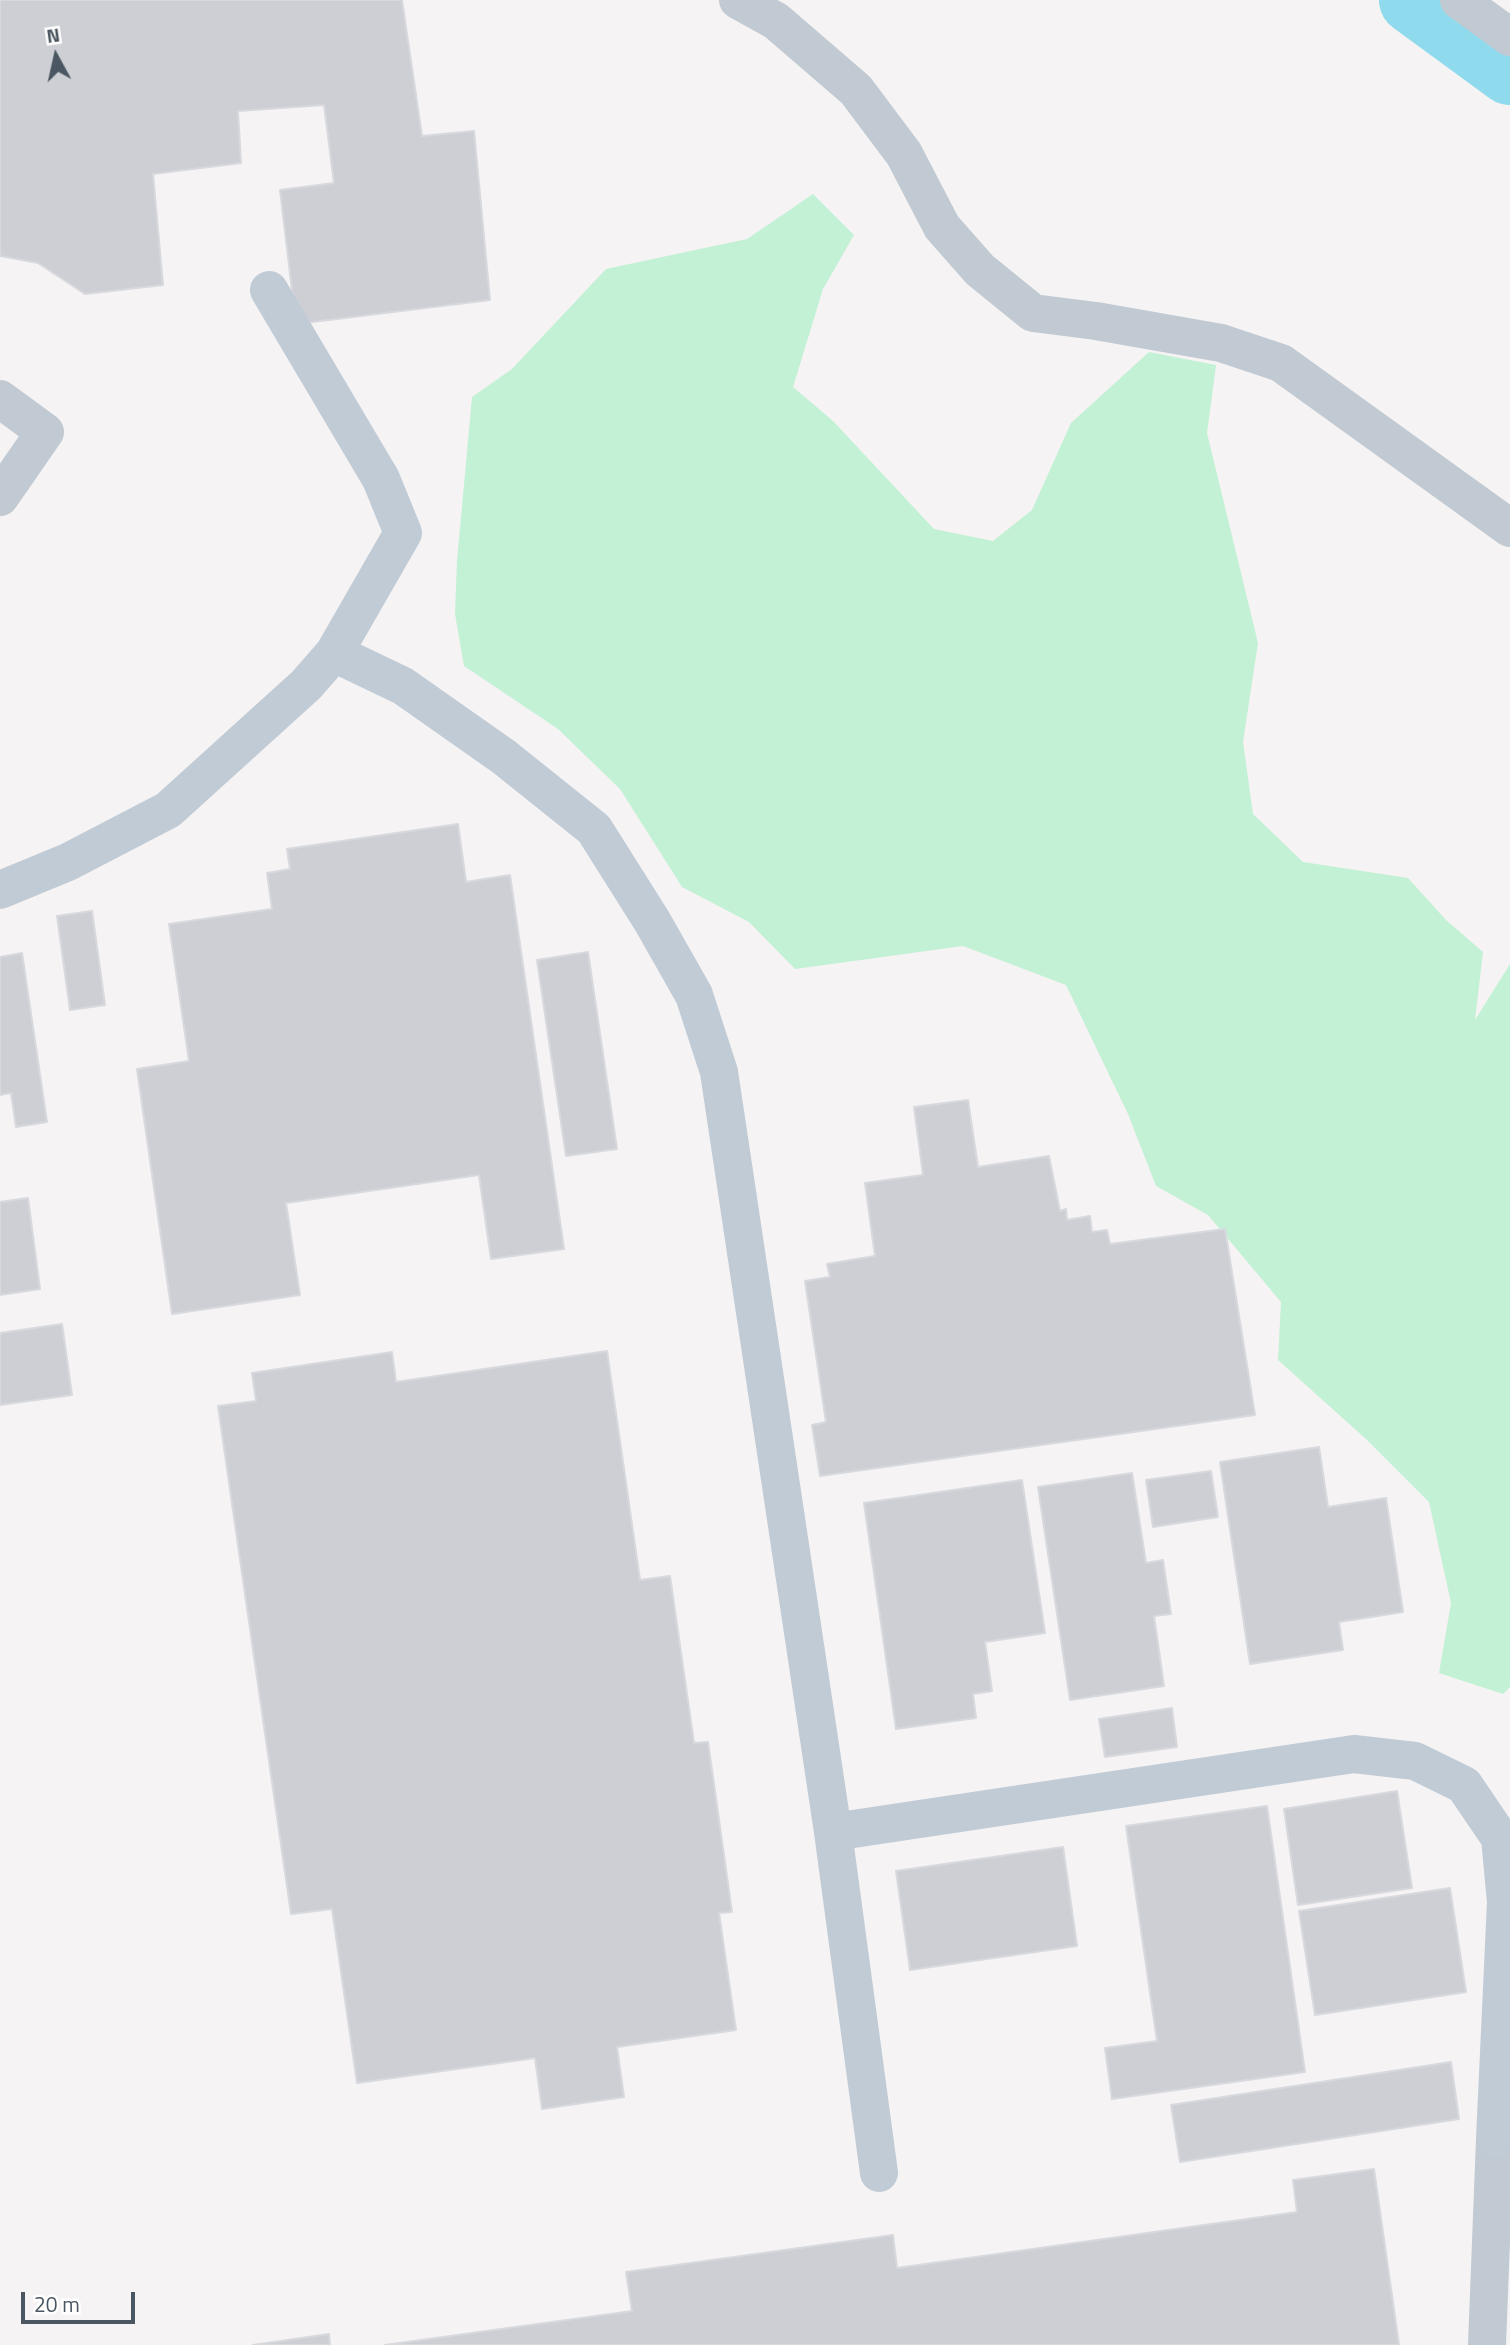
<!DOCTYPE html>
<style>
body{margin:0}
#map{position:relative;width:1510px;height:2345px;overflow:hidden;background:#f5f3f3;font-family:"Titillium Web",sans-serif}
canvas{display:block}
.north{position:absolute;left:21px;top:21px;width:70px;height:70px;-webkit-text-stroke:5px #fff;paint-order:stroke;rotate:352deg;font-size:19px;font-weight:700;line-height:28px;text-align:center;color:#4a5661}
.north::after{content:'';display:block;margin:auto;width:24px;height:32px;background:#4a5661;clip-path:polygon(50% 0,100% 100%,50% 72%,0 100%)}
.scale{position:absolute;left:21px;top:2292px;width:114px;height:32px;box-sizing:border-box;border:4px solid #4a5661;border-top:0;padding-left:9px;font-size:21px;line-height:24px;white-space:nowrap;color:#4a5661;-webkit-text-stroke:5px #fff;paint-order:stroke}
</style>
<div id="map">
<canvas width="1510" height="2345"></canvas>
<div class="north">N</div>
<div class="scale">20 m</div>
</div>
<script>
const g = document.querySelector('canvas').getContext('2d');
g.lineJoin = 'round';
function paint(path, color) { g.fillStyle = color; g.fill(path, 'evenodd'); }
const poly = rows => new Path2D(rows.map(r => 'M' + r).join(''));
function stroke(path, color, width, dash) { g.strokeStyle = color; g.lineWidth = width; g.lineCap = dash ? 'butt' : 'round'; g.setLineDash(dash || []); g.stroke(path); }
paint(poly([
 [813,194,854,235,823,289,793,387,833,421,934,529,993,541,1032,510,1071,423,1149,352,1216,365,1207,433,1258,643,1243,742,1253,814,1303,862,1408,878,1446,920,1483,952,1475,1020,1510,964,1510,1687,1503,1694,1439,1673,1451,1603,1429,1502,1366,1439,1278,1360,1281,1302,1208,1215,1156,1186,1128,1114,1066,985,963,946,795,969,749,922,682,887,620,789,558,729,464,666,455,614,457,561,472,397,512,369,606,269,747,239]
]), '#c3f1d5');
stroke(poly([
 [1413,0,1510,71]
]), '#90daee', 68);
const building = poly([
 [0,0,402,0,422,136,474,131,490,300,296,324,280,190,334,183,324,105,238,111,241,163,153,174,163,285,85,294,38,263,0,256,0,0],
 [458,824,466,882,510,875,564,1249,491,1259,479,1175,286,1203,300,1295,172,1314,137,1069,189,1061,169,924,272,909,267,873,290,869,287,849,458,824],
 [92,911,105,1005,70,1010,57,916,92,911],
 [588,952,617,1149,566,1156,537,960,588,952],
 [22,953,47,1122,16,1127,11,1093,0,1095,0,957,22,953],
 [968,1100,978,1167,1049,1156,1060,1211,1066,1209,1067,1220,1090,1216,1092,1232,1107,1230,1110,1244,1225,1229,1255,1415,820,1476,812,1425,826,1422,805,1281,830,1277,827,1264,875,1256,865,1183,923,1175,914,1107,968,1100],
 [28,1198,40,1289,0,1295,0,1202,28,1198],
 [62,1324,72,1395,0,1405,0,1333,62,1324],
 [607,1351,640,1580,670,1576,694,1743,708,1742,732,1912,719,1913,736,2030,617,2047,624,2097,542,2109,535,2058,357,2083,332,1909,291,1914,218,1406,256,1401,252,1373,392,1352,396,1382,607,1351],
 [1319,1447,1328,1507,1386,1498,1403,1612,1339,1622,1343,1650,1250,1664,1220,1462,1319,1447],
 [1211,1471,1218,1517,1153,1527,1146,1480,1211,1471],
 [1132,1473,1146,1563,1163,1560,1171,1614,1154,1616,1164,1686,1070,1700,1038,1487,1132,1473],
 [1022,1480,1045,1633,985,1642,992,1691,973,1694,976,1718,896,1729,864,1503,1022,1480],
 [1172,1708,1177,1747,1105,1757,1099,1719,1172,1708],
 [1397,1791,1412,1888,1298,1905,1284,1809,1397,1791],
 [1267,1806,1305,2072,1112,2099,1105,2048,1157,2041,1126,1826,1267,1806],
 [1063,1847,1077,1946,910,1970,896,1871,1063,1847],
 [1450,1888,1466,1992,1315,2015,1299,1911,1450,1888],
 [1451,2062,1459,2119,1180,2162,1171,2105,1451,2062],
 [1374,2169,1399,2345,385,2345,632,2311,626,2272,893,2235,897,2268,1297,2212,1293,2180,1374,2169],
 [329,2334,330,2345,253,2345,329,2334]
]);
paint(building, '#cdcfd5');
stroke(building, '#d7d9de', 2);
stroke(poly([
 [738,0,776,21,856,90,904,154,942,227,980,270,1033,313,1096,321,1221,343,1281,363,1510,528],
 [1459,0,1510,37],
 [0,399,45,432,0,497],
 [1487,2345,1495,2139]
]), '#c1cad2', 38);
stroke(poly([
 [334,653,403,686,504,757,594,829,652,921,694,995,719,1072,833,1832,879,2173],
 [0,890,68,862,168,810,306,685,334,653,403,533,381,479,269,290],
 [833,1832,1354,1754,1415,1761,1464,1785,1500,1838,1506,1902,1495,2139]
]), '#c1cbd6', 38);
</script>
